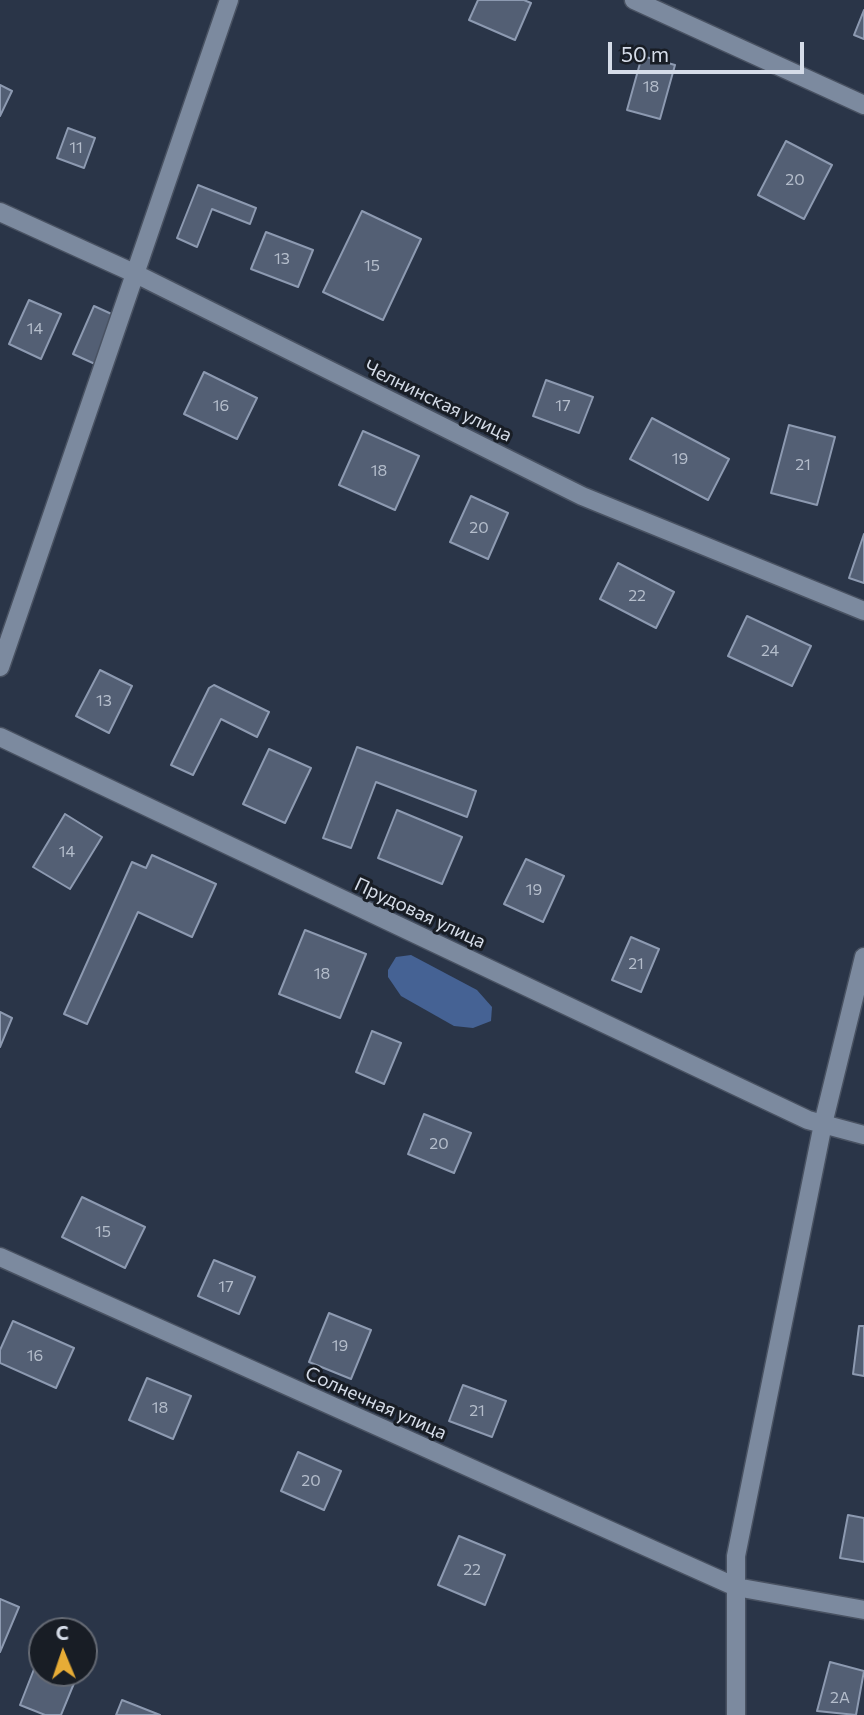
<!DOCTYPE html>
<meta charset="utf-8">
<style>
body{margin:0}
#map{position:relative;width:864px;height:1715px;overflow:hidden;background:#2a3548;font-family:Commissioner,sans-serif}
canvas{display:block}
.north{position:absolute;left:28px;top:1617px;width:70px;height:70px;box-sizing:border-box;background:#181d25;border:2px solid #646973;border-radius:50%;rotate:358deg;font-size:19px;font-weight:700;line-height:28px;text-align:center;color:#d5dce8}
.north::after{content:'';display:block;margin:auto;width:24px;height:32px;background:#e7ac36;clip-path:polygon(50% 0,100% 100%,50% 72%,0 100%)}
.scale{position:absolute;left:608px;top:42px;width:196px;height:32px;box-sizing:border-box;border:4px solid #d5dce8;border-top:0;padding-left:9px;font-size:21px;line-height:24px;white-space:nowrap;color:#d5dce8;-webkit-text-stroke:5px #181d25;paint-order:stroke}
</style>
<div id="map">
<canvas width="864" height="1715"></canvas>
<div class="north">С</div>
<div class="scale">50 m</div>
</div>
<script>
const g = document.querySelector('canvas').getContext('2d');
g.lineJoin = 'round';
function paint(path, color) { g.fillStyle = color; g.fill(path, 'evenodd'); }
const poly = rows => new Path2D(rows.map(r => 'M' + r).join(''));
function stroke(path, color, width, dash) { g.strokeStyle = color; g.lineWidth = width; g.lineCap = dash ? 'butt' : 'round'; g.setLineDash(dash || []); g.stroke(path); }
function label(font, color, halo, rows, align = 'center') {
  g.font = font + ' Commissioner,sans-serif'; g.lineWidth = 6; g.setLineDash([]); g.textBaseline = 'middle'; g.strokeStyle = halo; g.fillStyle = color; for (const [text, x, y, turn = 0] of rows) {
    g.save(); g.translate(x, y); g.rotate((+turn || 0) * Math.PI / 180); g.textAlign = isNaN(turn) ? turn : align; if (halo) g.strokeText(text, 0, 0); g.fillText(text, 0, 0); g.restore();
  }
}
paint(poly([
 [411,955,477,990,492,1007,491,1021,473,1028,454,1026,401,996,388,977,388,970,396,957]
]), '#456294');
const building = poly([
 [478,0,524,0,531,3,515,40,469,20,478,0],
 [864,10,864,39,854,35,864,10],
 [642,56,675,65,660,119,627,110,642,56],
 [0,85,12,91,0,116,0,85],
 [68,128,95,138,84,168,57,158,68,128],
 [786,141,832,165,804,219,758,195,786,141],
 [198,185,256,208,250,224,212,209,197,247,177,238,198,185],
 [362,211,421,239,383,320,323,292,362,211],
 [266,232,313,250,298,287,251,269,266,232],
 [29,300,61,314,41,359,9,344,29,300],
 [94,306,116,316,95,364,73,354,94,306],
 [204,372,257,398,237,439,184,414,204,372],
 [546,380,593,397,579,433,533,416,546,380],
 [652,418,729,459,708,500,630,459,652,418],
 [789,425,835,437,817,505,771,493,789,425],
 [363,431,419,456,395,510,339,485,363,431],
 [471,496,508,513,488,559,450,542,471,496],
 [864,534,864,583,849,578,864,534],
 [618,563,674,592,656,628,600,599,618,563],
 [747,616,811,646,792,686,728,656,747,616],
 [100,670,132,686,109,733,76,716,100,670],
 [214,685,269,712,257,737,221,719,193,775,171,765,209,688,214,685],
 [357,747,476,791,467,817,376,782,351,848,323,838,357,747],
 [269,749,311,768,285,823,243,804,269,749],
 [397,810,462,837,442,884,378,858,397,810],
 [65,814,102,837,70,889,33,867,65,814],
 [152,855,216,884,192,937,138,912,87,1024,64,1014,132,862,146,868,152,855],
 [526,859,564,876,543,922,504,904,526,859],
 [305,930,366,954,340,1018,279,994,305,930],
 [631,937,659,949,641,992,612,980,631,937],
 [0,1012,12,1018,0,1047,0,1012],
 [372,1031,401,1043,384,1084,356,1072,372,1031],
 [424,1114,471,1133,454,1173,408,1154,424,1114],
 [82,1197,145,1227,125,1268,62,1237,82,1197],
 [214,1260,255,1277,239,1314,198,1296,214,1260],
 [329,1313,371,1330,351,1379,309,1362,329,1313],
 [13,1321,74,1348,56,1388,0,1363,0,1350,13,1321],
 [859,1326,864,1326,864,1376,853,1374,859,1326],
 [147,1378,191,1396,173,1439,129,1420,147,1378],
 [463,1385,506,1401,492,1437,449,1421,463,1385],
 [298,1452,341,1471,324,1510,281,1491,298,1452],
 [848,1515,864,1518,864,1562,840,1558,848,1515],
 [459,1536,505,1555,485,1605,438,1585,459,1536],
 [0,1599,19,1607,0,1652,0,1599],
 [38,1659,42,1661,42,1673,77,1676,61,1715,45,1715,20,1705,38,1659],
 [830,1662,864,1671,856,1715,817,1711,830,1662],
 [122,1700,160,1715,116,1715,122,1700]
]);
paint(building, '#535f74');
stroke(building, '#8d9ab1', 2);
const minor = poly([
 [634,0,864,105],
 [0,212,136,274,582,496,864,611],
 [0,667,229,0],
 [0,737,808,1120,864,1135],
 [0,1257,736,1587,864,1610],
 [736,1715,736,1556,823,1124,864,957]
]);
stroke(minor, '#495262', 21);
stroke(minor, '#7c8a9f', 18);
label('16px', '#b4bdcb', null, [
 ["18",651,87],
 ["11",76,148],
 ["20",795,180],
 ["13",282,259],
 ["15",372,266],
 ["14",35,329],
 ["16",221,406],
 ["17",563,406],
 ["19",680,459],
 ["21",803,465],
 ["18",379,471],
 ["20",479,528],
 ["22",637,596],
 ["24",770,651],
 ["13",104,701],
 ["14",67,852],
 ["19",534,890],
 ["21",636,964],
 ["18",322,974],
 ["20",439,1144],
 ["15",103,1232],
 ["17",226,1287],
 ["19",340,1346],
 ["16",35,1356],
 ["18",160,1408],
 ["21",477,1411],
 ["20",311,1481],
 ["22",472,1570],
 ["2А",840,1698]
]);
label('19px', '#d5dce8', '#181d25', [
 ["Челнинская улица",438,401,26],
 ["Прудовая улица",420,913,25],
 ["Солнечная улица",376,1403,24]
]);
</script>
